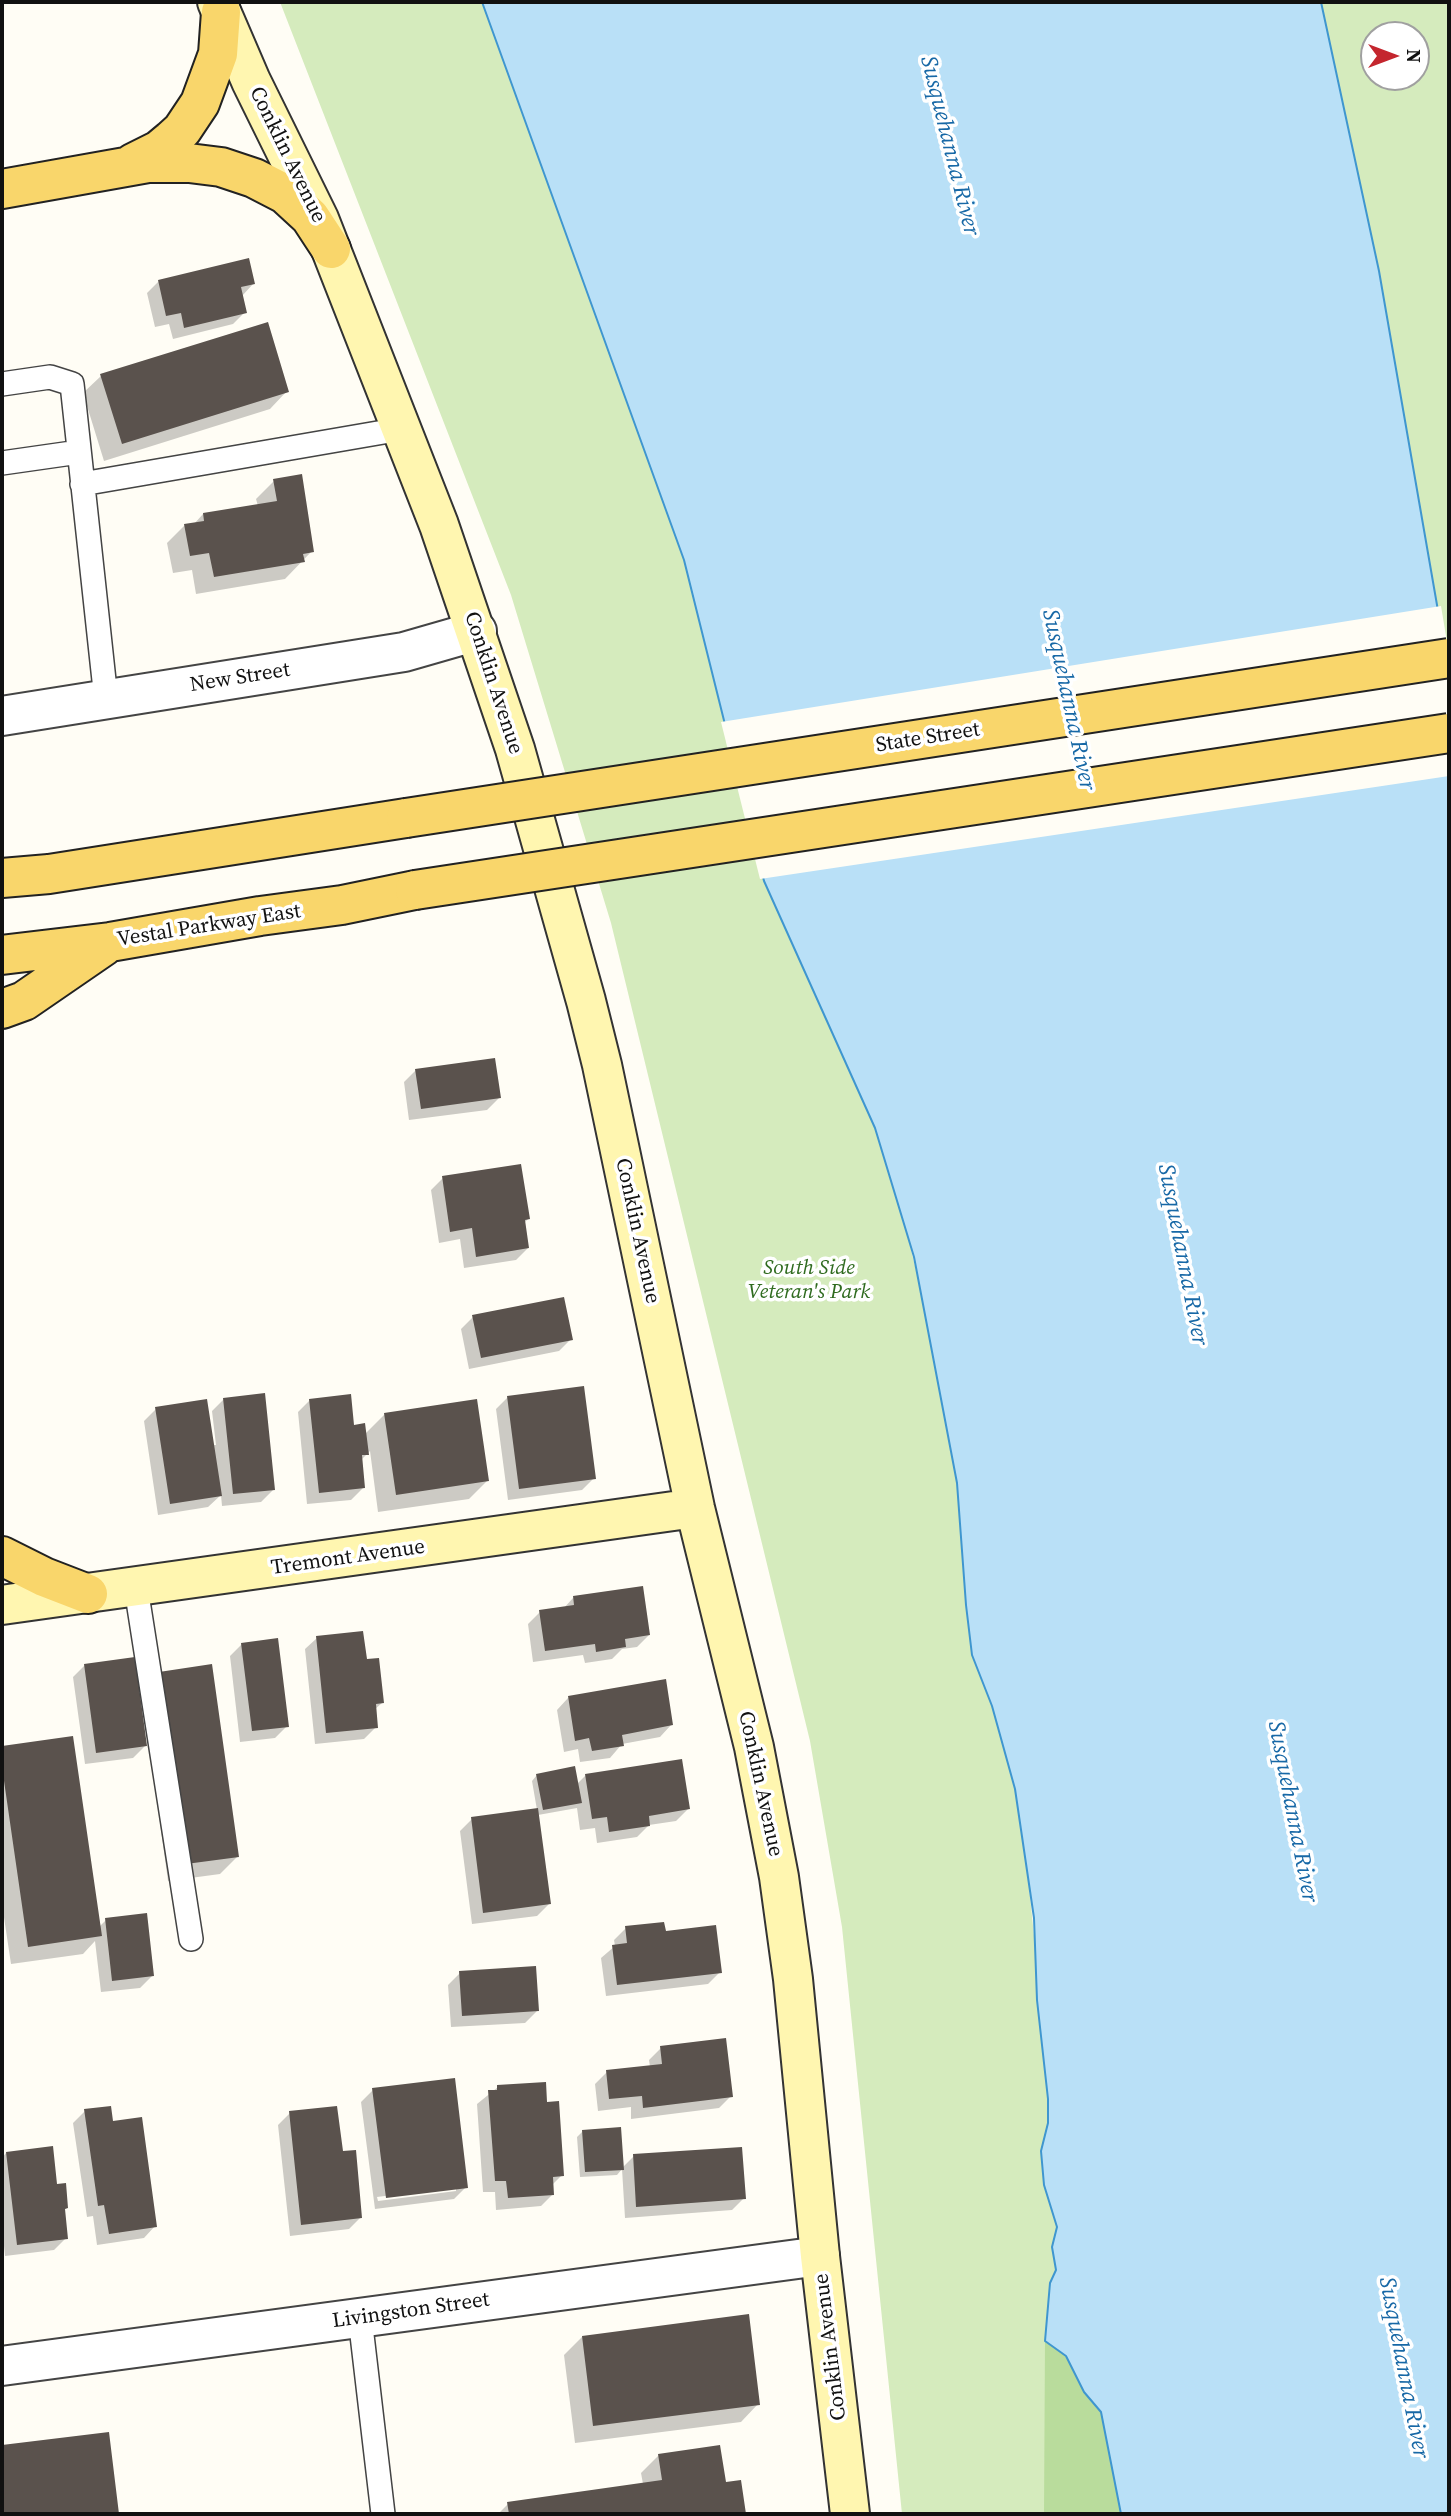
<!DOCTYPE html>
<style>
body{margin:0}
#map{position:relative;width:1451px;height:2516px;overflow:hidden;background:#fffdf5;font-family:"Source Serif 4",serif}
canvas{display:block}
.frame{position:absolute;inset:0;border:4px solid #111;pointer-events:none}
.north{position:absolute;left:1360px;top:21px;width:70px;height:70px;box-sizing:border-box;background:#fff;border:2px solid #a0a0a0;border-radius:50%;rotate:90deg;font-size:19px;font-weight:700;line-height:28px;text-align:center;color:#111}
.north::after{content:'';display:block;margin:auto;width:24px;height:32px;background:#c4262e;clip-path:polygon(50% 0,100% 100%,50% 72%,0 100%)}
</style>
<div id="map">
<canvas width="1451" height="2516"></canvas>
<div class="frame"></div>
<div class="north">N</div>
</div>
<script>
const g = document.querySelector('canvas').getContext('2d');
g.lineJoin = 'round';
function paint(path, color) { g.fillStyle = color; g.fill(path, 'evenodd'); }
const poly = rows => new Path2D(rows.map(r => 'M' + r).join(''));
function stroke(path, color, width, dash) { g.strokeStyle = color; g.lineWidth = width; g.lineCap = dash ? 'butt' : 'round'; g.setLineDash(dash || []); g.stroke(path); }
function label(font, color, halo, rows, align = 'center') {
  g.font = font + ' "Source Serif 4",serif'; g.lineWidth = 7; g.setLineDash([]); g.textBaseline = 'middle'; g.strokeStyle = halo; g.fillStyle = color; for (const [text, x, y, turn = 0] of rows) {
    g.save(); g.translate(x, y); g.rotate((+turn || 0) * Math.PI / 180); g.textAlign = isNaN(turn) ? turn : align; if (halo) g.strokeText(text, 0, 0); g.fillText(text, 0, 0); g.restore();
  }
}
paint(poly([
 [280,2,482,2,684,560,764,881,875,1128,903,1216,924,1304,957,1483,966,1605,972,1655,992,1706,1015,1789,1029,1886,1036,1956,1037,2000,1048,2099,1048,2123,1041,2151,1044,2185,1057,2227,1052,2247,1056,2270,1050,2283,1045,2341,1057,2349,1084,2392,1121,2514,902,2514,842,1927,810,1741,611,923,511,595],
 [1321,2,1449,2,1449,674,1379,271],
 [1374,35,1416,35,1416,77,1374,77]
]), '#d5ebbd');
paint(poly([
 [1045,2341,1066,2356,1084,2392,1101,2412,1121,2514,1044,2514]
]), '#b9dc9c');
const water = poly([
 [482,2,1321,2,1379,271,1449,674,1449,2514,1121,2514,1101,2412,1084,2392,1066,2356,1045,2341,1050,2283,1056,2270,1052,2247,1057,2227,1044,2185,1041,2151,1048,2123,1048,2099,1037,2000,1034,1918,1015,1789,992,1706,972,1655,966,1605,957,1483,914,1257,875,1128,764,881,684,560,482,2]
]);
paint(water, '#b9e0f7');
stroke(water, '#3f96cf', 2);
paint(poly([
 [1441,606,1449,654,1449,776,760,879,721,722]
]), '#fffdf5');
paint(poly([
 [159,281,253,284,242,296,245,312,233,324,173,339,169,324,155,327,147,293],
 [101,376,287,391,270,409,104,461,83,393],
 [274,481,312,551,285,579,196,594,192,570,173,573,167,543,185,525,194,524,203,514,258,506,256,499],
 [416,1070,499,1098,487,1110,409,1120,404,1082],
 [443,1178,528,1219,524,1223,528,1248,516,1260,464,1268,460,1239,439,1243,431,1190],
 [473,1317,571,1339,559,1351,469,1369,461,1329],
 [508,1397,594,1478,582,1490,508,1500,496,1409],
 [224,1399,273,1490,261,1502,222,1506,221,1495,208,1507,158,1515,144,1421,156,1409,213,1445,216,1445,212,1411],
 [310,1400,365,1434,385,1414,487,1481,469,1499,378,1512,370,1451,361,1460,363,1488,351,1500,307,1504,298,1412],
 [573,1598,649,1635,637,1647,622,1649,612,1659,585,1663,583,1655,533,1662,528,1624,540,1612,563,1609],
 [317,1638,365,1661,382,1703,374,1710,376,1727,364,1739,315,1744,305,1649],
 [242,1644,287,1726,275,1738,240,1742,230,1656],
 [85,1665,145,1746,133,1758,85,1764,73,1677],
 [142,1692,238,1856,220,1874,168,1881],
 [568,1698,671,1725,660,1737,622,1744,610,1758,580,1762,578,1749,564,1752,557,1710],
 [72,1738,99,1927,106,1920,152,1976,140,1988,101,1992,95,1941,83,1954,11,1964,2,1904,2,1748],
 [537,1775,577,1784,586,1775,688,1809,676,1821,649,1825,637,1837,597,1843,595,1828,580,1830,577,1808,538,1815,549,1904,537,1916,472,1924,460,1831,472,1819,537,1810,532,1781],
 [626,1928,664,1933,720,1972,708,1984,606,1996,601,1958,615,1946,614,1940],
 [460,1973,537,2011,525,2023,451,2027,448,1985],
 [661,2048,731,2096,719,2108,631,2119,631,2107,598,2111,595,2084,607,2072,650,2067,649,2060],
 [498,2087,546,2103,562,2175,552,2185,553,2194,541,2206,496,2210,495,2192,483,2192,477,2104],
 [373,2090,466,2187,454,2199,375,2209,361,2102],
 [456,2187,456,2191,378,2201,377,2197],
 [85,2111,112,2123,155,2226,144,2238,97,2245,93,2216,87,2217,73,2123],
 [290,2113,341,2153,361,2217,349,2229,290,2236,278,2125],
 [583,2131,622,2168,634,2156,744,2198,732,2210,625,2218,622,2169,617,2175,580,2177,577,2137],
 [6,2153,66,2208,63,2211,66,2238,54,2250,5,2256,2,2226,2,2158],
 [582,2337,758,2404,741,2422,575,2443,564,2355],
 [108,2434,118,2514,2,2514,2,2447],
 [659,2455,724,2484,739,2482,744,2514,498,2514,508,2504,643,2484,641,2473]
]), '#0003');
paint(poly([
 [249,258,255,284,241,287,247,313,184,328,181,313,166,316,158,280],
 [268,322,289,392,122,444,100,374],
 [302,474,314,552,303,554,305,562,214,577,209,553,190,556,184,524,204,521,203,513,277,501,273,479],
 [495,1058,501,1098,421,1109,415,1069],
 [521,1164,530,1219,525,1220,529,1248,476,1257,472,1228,450,1232,442,1176],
 [564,1297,573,1340,481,1358,472,1315],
 [584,1386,596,1479,519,1489,507,1396],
 [265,1393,275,1490,233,1494,223,1398],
 [351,1394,354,1425,365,1423,369,1455,362,1455,365,1488,319,1493,309,1399],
 [207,1399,222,1496,170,1504,155,1407],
 [477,1399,489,1481,396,1495,384,1413],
 [643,1586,650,1635,625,1639,626,1647,596,1652,595,1644,545,1651,539,1610,574,1605,573,1596],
 [363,1631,367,1659,379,1658,384,1703,376,1704,378,1728,326,1733,316,1636],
 [278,1638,289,1727,252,1731,241,1643],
 [135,1657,147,1746,96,1753,84,1664],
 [212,1664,239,1857,186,1864,159,1672],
 [666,1679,673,1725,622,1735,624,1746,592,1751,589,1738,575,1741,568,1696],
 [73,1736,102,1936,28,1947,2,1767,2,1746],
 [682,1759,690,1809,649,1816,650,1826,609,1832,607,1817,592,1819,585,1774],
 [575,1766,582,1803,543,1810,536,1774],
 [538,1808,551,1904,483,1913,471,1817],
 [147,1913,154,1976,112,1981,105,1918],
 [664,1922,666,1931,716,1925,722,1973,617,1985,612,1945,627,1943,625,1926],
 [536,1966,539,2011,462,2016,459,1971],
 [726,2038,733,2097,643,2108,642,2096,609,2099,606,2070,662,2064,660,2046],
 [455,2078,468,2188,386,2198,372,2088],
 [546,2082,547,2102,559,2101,564,2176,553,2177,554,2195,508,2198,506,2181,495,2181,488,2090,497,2090,497,2085],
 [111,2106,113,2121,142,2117,157,2227,109,2234,104,2205,98,2206,84,2109],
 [337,2106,343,2151,356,2150,362,2218,301,2225,289,2111],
 [621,2127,624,2170,585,2172,582,2130],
 [53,2146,57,2184,66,2183,68,2208,65,2209,68,2239,17,2245,6,2152],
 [742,2147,746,2199,636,2207,633,2154],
 [749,2314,760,2405,593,2426,582,2336],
 [109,2432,119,2514,2,2514,2,2445],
 [720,2445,726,2482,741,2480,746,2514,509,2514,507,2502,662,2480,658,2454]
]), '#5a524d');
const lane = poly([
 [2,384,50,377,72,384,106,699],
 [2,463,79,452],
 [82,484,401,429],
 [136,1588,191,1939],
 [360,2318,383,2514]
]);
const street = poly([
 [2,716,404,652,477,631],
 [2,2366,820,2256]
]);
const secondary = poly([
 [217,2,251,81,319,219,439,525,515,749,586,1001,602,1065,695,1508,754,1747,779,1877,793,1979,820,2256,850,2514],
 [2,1605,695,1508]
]);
const primary = poly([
 [133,163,159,150,171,140,182,130,200,103,218,54,221,12],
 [2,189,148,163,189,163,221,167,254,178,285,194,310,217,331,249],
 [2,878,49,874,406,818],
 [2,955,110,942,260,916,342,905,415,890],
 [2,1009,24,1001,104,946],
 [2,1556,44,1577,88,1594]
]);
stroke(lane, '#444', 26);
stroke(street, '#444', 42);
stroke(secondary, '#333', 42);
stroke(primary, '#222', 42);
stroke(lane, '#fff', 23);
stroke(street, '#fff', 38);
stroke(secondary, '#fff6b0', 38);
stroke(primary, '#f9d66b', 38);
const primaryBridge = poly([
 [406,818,1449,658],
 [415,890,1449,733]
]);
stroke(primaryBridge, '#222', 42, []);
stroke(primaryBridge, '#f9d66b', 38);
label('21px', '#111', '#fff', [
 ["Conklin Avenue",287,155,64],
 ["New Street",240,678,-9],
 ["Conklin Avenue",493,683,72],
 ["State Street",928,738,-9],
 ["Vestal Parkway East",209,926,-9],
 ["Conklin Avenue",637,1231,78],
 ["Tremont Avenue",348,1558,-8],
 ["Conklin Avenue",760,1784,78],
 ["Livingston Street",411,2311,-8],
 ["Conklin Avenue",831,2347,-97]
]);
label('italic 21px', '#2f6b1f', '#fff', [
 ["South Side",809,1269],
 ["Veteran's Park",809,1293]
]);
label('italic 23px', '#1768a6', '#fff', [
 ["Susquehanna River",949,146,76],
 ["Susquehanna River",1068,700,78],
 ["Susquehanna River",1182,1255,79],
 ["Susquehanna River",1292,1812,79],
 ["Susquehanna River",1403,2368,79]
]);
</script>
